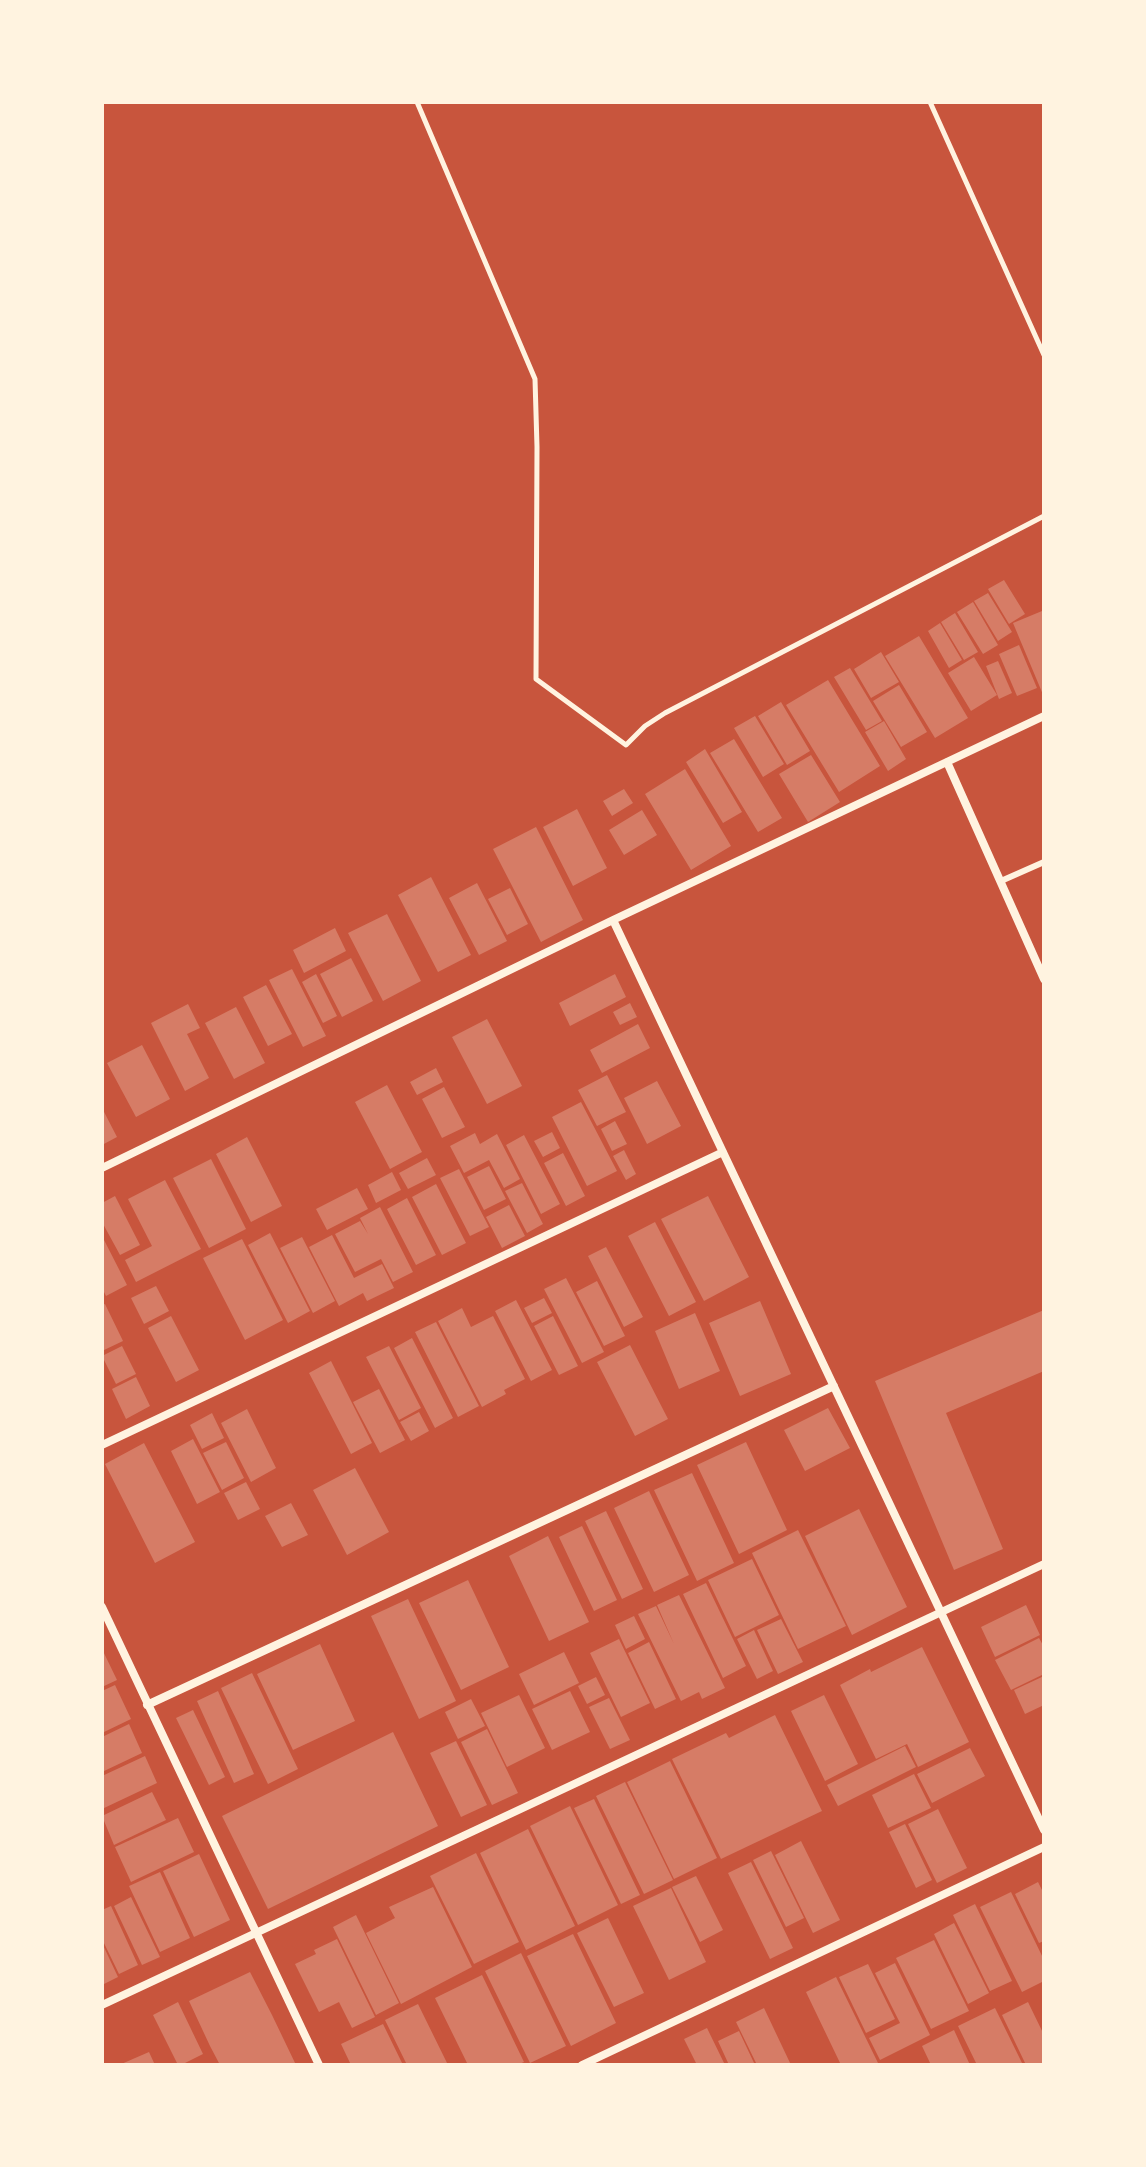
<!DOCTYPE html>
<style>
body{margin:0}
#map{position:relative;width:1146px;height:2167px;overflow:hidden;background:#c8553d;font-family:Rubik,sans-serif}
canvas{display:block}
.frame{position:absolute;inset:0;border:104px solid #fff3e0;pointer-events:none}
</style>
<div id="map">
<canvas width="1146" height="2167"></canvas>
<div class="frame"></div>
</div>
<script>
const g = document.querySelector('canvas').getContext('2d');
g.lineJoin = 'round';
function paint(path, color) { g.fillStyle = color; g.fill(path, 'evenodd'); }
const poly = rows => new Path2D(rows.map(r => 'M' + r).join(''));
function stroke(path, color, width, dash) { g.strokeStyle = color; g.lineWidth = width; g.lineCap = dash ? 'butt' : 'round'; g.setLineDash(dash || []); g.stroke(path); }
paint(poly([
 [1004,580,1025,614,1009,624,988,589],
 [988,593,1012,632,998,641,974,601],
 [973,602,998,645,983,654,957,612],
 [1042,611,1044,615,1044,697,1013,623],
 [955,613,978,652,964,660,941,622],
 [940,623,962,660,949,668,928,631],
 [919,636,968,718,935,738,885,656],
 [1019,645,1037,688,1017,696,999,654],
 [881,652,899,682,871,698,854,669],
 [974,657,997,695,971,711,948,673],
 [998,661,1012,693,999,699,986,666],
 [850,668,882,721,866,730,834,677],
 [828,680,880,766,839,792,786,705],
 [899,685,927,732,901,747,873,701],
 [781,702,810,751,787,765,758,716],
 [755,716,784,764,763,777,734,728],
 [884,721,906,759,888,771,865,732],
 [734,739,782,818,758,832,710,753],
 [705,749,742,812,723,823,686,762],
 [811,755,840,802,808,822,779,774],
 [685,769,731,846,691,870,645,794],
 [624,789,633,803,612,816,603,801],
 [577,809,607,868,573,886,543,827],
 [642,810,657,835,624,855,609,830],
 [536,827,583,920,541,942,493,849],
 [431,877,471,955,438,972,398,895],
 [477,883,507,941,479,955,449,898],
 [510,888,528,924,507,935,488,899],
 [387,914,421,981,383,1001,348,933],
 [335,928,346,951,304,973,293,950],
 [351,958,373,1001,342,1017,320,974],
 [292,969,326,1036,303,1047,269,980],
 [316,974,337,1016,323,1023,302,982],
 [615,974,626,997,570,1026,559,1003],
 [266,985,292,1034,268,1046,243,997],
 [630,1003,637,1017,620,1025,613,1012],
 [188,1004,200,1028,187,1034,209,1078,185,1091,151,1023],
 [236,1007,265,1063,234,1079,205,1023],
 [487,1019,522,1086,487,1104,452,1037],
 [638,1024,650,1048,602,1073,590,1050],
 [142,1045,170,1099,136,1117,107,1063],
 [436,1068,443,1082,417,1095,410,1082],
 [607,1075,626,1112,597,1126,578,1090],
 [657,1081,681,1126,647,1144,624,1098],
 [387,1085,422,1152,390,1169,355,1102],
 [444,1087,465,1127,442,1138,422,1099],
 [581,1102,617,1171,587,1186,552,1117],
 [102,1108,117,1137,102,1145],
 [615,1121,627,1144,612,1151,601,1129],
 [552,1132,560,1148,543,1157,534,1141],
 [475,1133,480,1144,497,1134,520,1179,504,1188,489,1160,464,1173,450,1146],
 [524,1135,560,1204,541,1214,506,1145],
 [247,1137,282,1206,251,1222,216,1154],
 [624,1150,636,1174,626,1180,613,1156],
 [563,1153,585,1196,566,1206,544,1163],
 [427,1158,436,1175,408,1189,399,1173],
 [211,1159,246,1229,209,1248,173,1178],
 [489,1166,506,1199,484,1210,467,1177],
 [459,1169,489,1227,470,1236,440,1178],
 [392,1172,401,1190,376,1203,368,1185],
 [165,1180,201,1249,136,1282,125,1260,152,1246,128,1199],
 [522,1183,543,1224,527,1233,505,1191],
 [436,1184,466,1243,442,1255,412,1197],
 [357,1188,368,1209,327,1230,316,1209],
 [115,1196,140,1245,120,1255,102,1222,102,1203],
 [708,1196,749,1277,704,1301,661,1219],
 [407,1198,436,1255,416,1265,387,1209],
 [509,1205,525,1236,502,1248,486,1217],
 [380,1207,413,1272,393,1282,381,1259,355,1272,335,1234,360,1221,368,1234,360,1218],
 [655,1222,696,1302,669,1316,628,1236],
 [270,1233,310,1311,288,1323,248,1245],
 [332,1235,354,1278,382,1264,394,1288,367,1301,363,1293,339,1306,309,1247],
 [102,1236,127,1285,106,1296,102,1288],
 [302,1237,335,1301,313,1313,280,1248],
 [242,1239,283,1320,245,1340,203,1258],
 [606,1247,643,1317,624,1327,588,1256],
 [566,1278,604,1352,582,1363,544,1289],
 [597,1281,625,1336,604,1346,576,1292],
 [156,1286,169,1311,144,1324,131,1298],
 [544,1298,552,1313,532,1323,524,1308],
 [516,1300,552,1370,531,1381,495,1311],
 [760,1301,791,1374,740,1396,709,1323],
 [105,1304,123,1341,102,1351,102,1305],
 [462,1308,471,1327,493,1316,525,1379,504,1390,506,1394,482,1407,438,1321],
 [1044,1310,1044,1371,946,1413,1003,1549,954,1570,875,1381],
 [695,1313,720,1371,679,1389,655,1331],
 [171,1316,199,1370,176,1382,148,1328],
 [553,1316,578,1366,559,1375,534,1326],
 [436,1322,479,1406,458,1417,415,1332],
 [412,1338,453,1418,435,1428,394,1348],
 [630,1345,668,1419,635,1436,597,1362],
 [122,1346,136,1374,116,1384,102,1356],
 [389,1346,421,1408,399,1420,366,1357],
 [331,1361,372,1443,351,1454,309,1373],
 [136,1377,150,1406,126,1419,112,1389],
 [379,1389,405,1440,380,1453,353,1402],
 [828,1408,850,1448,805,1471,784,1430],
 [247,1409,276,1468,251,1482,221,1423],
 [419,1412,429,1431,411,1441,400,1422],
 [212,1413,224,1438,202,1449,190,1425],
 [193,1439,220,1492,197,1504,171,1451],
 [226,1442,244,1478,222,1490,203,1453],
 [746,1442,787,1530,739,1554,697,1465],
 [144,1443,195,1542,155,1563,105,1464],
 [355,1468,389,1532,347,1555,313,1490],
 [692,1473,734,1563,697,1581,654,1490],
 [246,1482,260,1509,238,1520,224,1493],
 [649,1491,689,1575,654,1592,614,1508],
 [291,1503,308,1535,282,1547,265,1516],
 [859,1509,907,1607,852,1635,805,1536],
 [606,1511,643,1589,622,1599,585,1521],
 [582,1526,617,1600,594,1611,559,1537],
 [798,1530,846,1626,798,1649,752,1553],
 [548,1536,589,1622,549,1641,509,1556],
 [752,1559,779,1615,735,1637,708,1580],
 [468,1580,509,1667,461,1690,419,1603],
 [706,1583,746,1666,723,1678,683,1594],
 [679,1595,725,1688,702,1699,699,1692,681,1701,638,1614,656,1606,674,1644,657,1605],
 [408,1599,456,1701,419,1719,371,1616],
 [1026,1605,1040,1635,995,1657,981,1627],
 [634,1616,645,1639,626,1649,615,1625],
 [781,1619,803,1662,778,1674,757,1630],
 [754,1630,773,1671,757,1679,737,1639],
 [1039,1638,1044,1647,1044,1674,1011,1690,995,1660],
 [619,1639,650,1703,621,1717,590,1653],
 [649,1642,676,1699,655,1709,628,1653],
 [320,1644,355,1721,293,1750,257,1674],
 [922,1647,969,1742,918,1767,907,1744,876,1759,840,1685,870,1669,871,1672],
 [102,1649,117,1680,102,1687],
 [564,1652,579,1683,534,1705,519,1674],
 [252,1673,298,1769,268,1784,221,1688],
 [1044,1676,1044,1705,1025,1714,1014,1690],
 [596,1677,605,1695,587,1704,578,1686],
 [115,1685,131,1719,102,1733,102,1691],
 [218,1691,254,1774,234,1783,197,1701],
 [570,1691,590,1732,552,1750,532,1709],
 [519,1695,545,1748,507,1767,481,1713],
 [824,1695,858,1764,825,1781,791,1711],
 [609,1698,630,1740,610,1749,589,1707],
 [471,1699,485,1726,458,1739,445,1712],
 [193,1710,225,1777,209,1785,176,1718],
 [775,1715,822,1811,721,1859,672,1759,726,1733,729,1738],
 [129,1724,142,1753,102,1772,102,1737],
 [487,1729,518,1793,492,1805,461,1742],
 [393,1732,438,1826,268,1909,222,1816],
 [456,1741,487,1805,461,1817,430,1753],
 [905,1746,916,1767,838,1806,827,1785],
 [970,1748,985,1776,932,1803,917,1774],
 [145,1756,157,1783,102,1809,102,1776],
 [670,1761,717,1858,674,1879,627,1782],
 [914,1774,931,1808,888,1828,872,1795],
 [625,1782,673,1880,644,1894,596,1796],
 [152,1792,166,1820,114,1845,102,1816],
 [594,1799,640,1895,621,1904,574,1808],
 [570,1806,618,1905,578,1925,530,1826],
 [938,1809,967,1868,937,1883,908,1824],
 [178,1818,194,1852,131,1882,115,1847],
 [905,1824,932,1880,916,1888,889,1832],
 [528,1829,575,1926,526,1950,480,1853],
 [801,1841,840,1920,813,1933,775,1855],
 [771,1851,804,1918,786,1927,753,1860],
 [476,1853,519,1942,474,1964,430,1876],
 [199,1854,230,1920,194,1937,163,1871],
 [751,1862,793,1948,770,1959,728,1873],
 [160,1872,190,1938,160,1952,129,1886],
 [696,1876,723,1930,700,1942,672,1887],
 [1038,1882,1044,1894,1044,1941,1039,1943,1015,1894],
 [433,1887,472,1967,401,2004,366,1933,395,1918,389,1907],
 [671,1888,706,1962,669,1980,633,1906],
 [1011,1892,1044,1960,1044,1981,1022,1992,980,1907],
 [131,1897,160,1957,142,1965,114,1906],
 [975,1904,1012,1981,990,1991,953,1915],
 [111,1906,138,1965,119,1974,102,1939,102,1910],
 [356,1915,399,2003,376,2015,333,1927],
 [608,1918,644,1993,614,2007,577,1933],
 [954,1923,989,1993,968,2004,934,1934],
 [573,1934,616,2023,571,2046,527,1956],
 [337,1939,375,2017,352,2028,339,2002,319,2012,295,1964,316,1954,314,1950],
 [934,1940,969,2011,931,2029,896,1958],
 [102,1943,118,1977,102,1985],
 [521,1953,566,2046,530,2063,485,1971],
 [895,1963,930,2035,880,2060,869,2038,900,2023,875,1973],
 [868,1964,895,2019,866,2033,839,1977],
 [250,1972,272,2015,296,2065,220,2065,210,2046,189,2001],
 [482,1975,524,2062,517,2065,468,2065,435,1998],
 [836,1977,878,2063,874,2065,841,2065,806,1992],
 [178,2002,203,2054,181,2065,178,2065,153,2015],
 [1028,2002,1044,2035,1044,2065,1026,2065,1002,2015],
 [418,2004,448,2065,407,2065,385,2020],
 [764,2008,791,2065,757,2065,736,2022],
 [995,2008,1023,2065,977,2065,958,2026],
 [383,2024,403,2065,351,2065,341,2044],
 [707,2028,725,2065,697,2065,684,2039],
 [954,2030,970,2065,931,2065,922,2046],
 [739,2031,755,2065,729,2065,718,2041],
 [149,2052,155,2065,119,2065]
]), '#d67c66');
stroke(poly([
 [417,102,535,379,537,447,536,679,626,745,645,726,665,713,1044,516],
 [930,102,1044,355]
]), '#fff3e0', 5);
stroke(poly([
 [1001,881,1044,862]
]), '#fff3e0', 6);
stroke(poly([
 [947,762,1044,979],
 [613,920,1044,1830],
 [102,1168,613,920,1044,716],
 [102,1445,723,1152],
 [102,1607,319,2065],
 [147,1705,834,1386],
 [102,2005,1044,1564],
 [582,2065,1044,1847]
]), '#fff3e0', 8);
</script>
